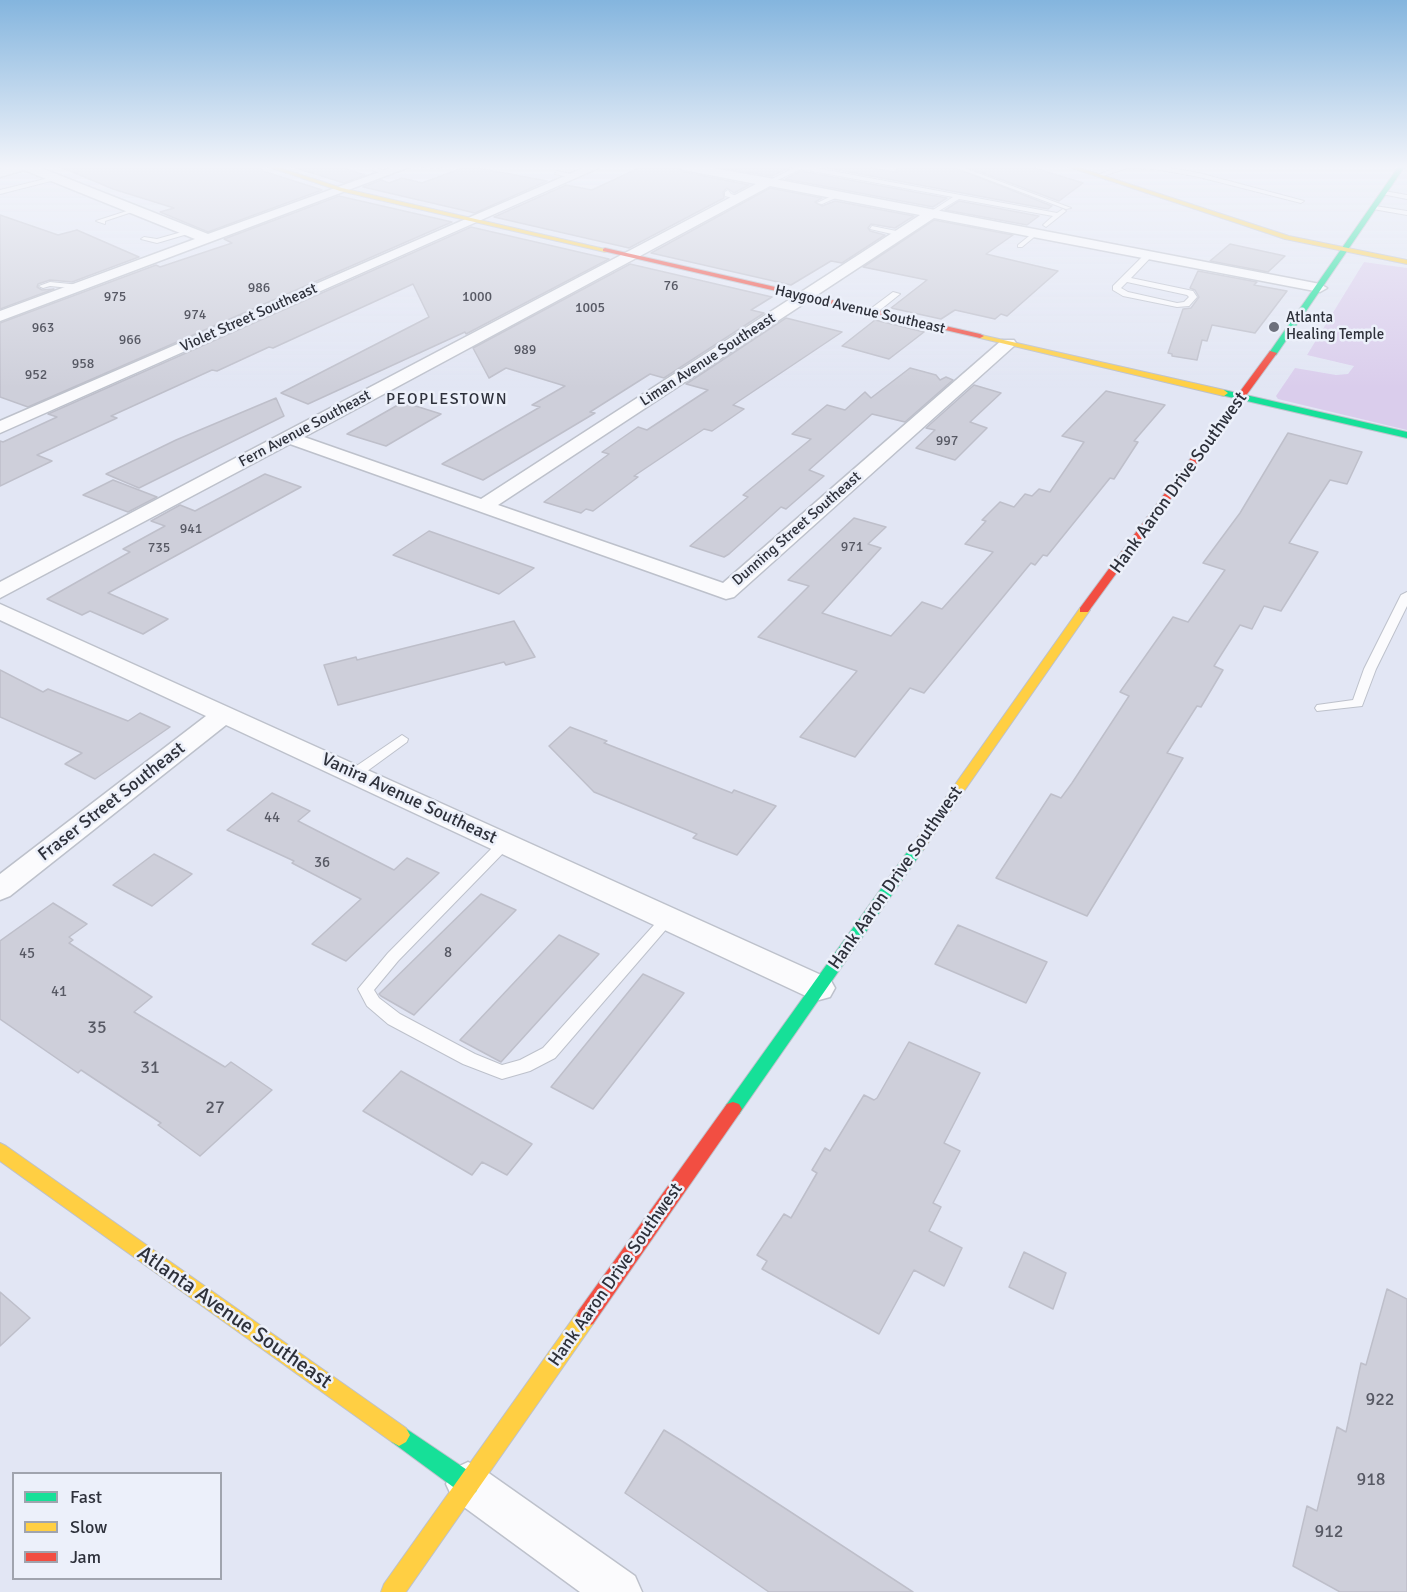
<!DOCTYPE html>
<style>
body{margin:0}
#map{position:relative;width:1407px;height:1592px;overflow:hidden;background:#e2e6f4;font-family:Signika,sans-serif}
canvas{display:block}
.legend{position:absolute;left:12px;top:1472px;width:210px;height:108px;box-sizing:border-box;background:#ecf0fa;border:2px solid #a0a4ae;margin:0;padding:8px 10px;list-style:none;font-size:18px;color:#2e313b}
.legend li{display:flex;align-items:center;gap:12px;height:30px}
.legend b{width:30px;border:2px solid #a0a4ae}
</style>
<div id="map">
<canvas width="1407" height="1592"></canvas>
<ul class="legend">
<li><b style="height:8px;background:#16e098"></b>Fast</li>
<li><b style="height:8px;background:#ffcf43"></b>Slow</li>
<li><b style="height:8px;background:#f24e42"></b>Jam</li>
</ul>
</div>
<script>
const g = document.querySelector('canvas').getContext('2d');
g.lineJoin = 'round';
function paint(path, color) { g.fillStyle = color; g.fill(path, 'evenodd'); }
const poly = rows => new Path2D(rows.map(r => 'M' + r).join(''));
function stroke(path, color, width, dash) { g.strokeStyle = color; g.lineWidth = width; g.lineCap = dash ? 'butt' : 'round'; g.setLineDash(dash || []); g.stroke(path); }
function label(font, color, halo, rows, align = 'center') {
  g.font = font + ' Signika,sans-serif'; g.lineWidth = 5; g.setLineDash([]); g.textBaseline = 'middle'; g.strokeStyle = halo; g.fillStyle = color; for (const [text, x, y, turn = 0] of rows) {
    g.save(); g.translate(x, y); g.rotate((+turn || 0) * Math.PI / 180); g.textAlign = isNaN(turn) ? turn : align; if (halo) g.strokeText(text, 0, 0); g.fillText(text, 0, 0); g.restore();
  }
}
paint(poly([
 [1364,262,1407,268,1407,430,1278,399,1276,396,1295,368,1336,375,1348,374,1354,366,1307,355]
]), '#dacdec');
const building = poly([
 [58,166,260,166,263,171,322,190,208,232,160,212,174,208,113,189,58,166],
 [289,166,337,166,365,175,344,183,289,166],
 [467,166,547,181,475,213,363,187,381,180,389,183,402,178,422,183,467,166],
 [643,166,676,166,684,172,749,185,734,193,727,188,723,192,724,198,629,248,494,217,566,185,592,190,643,166],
 [711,166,774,166,789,168,772,176,711,166],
 [833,166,858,166,896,172,897,166,950,166,1052,206,1048,209,828,168,833,166],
 [964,166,1028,166,1083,183,1059,201,964,166],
 [801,171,947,198,933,207,785,179,801,171],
 [770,188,822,198,815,202,822,206,835,201,914,216,895,228,871,224,868,228,870,231,885,235,842,263,831,261,791,285,651,253,770,188],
 [339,196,452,222,28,407,0,397,0,323,156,265,160,267,232,243,224,239,339,196],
 [959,201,1039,216,1027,225,945,210,959,201],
 [0,215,58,235,77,230,139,257,72,282,50,280,38,284,37,287,42,290,54,289,0,309,0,215],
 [934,220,1013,235,986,254,1058,271,1007,316,1001,314,995,319,955,310,941,319,891,308,927,280,863,267,934,220],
 [471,227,609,259,466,334,465,332,308,404,281,393,429,317,413,284,273,348,269,347,217,371,212,370,111,416,117,418,37,455,52,461,0,486,0,441,3,442,57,417,48,414,471,227],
 [1230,244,1285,256,1268,272,1210,261,1230,244],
 [630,264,772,297,751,310,764,313,664,378,650,374,590,412,595,413,483,480,442,464,540,407,532,405,565,386,506,368,489,378,473,348,630,264],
 [1198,271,1257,282,1254,285,1287,291,1255,333,1212,325,1207,341,1202,340,1197,360,1172,356,1172,354,1168,353,1183,309,1191,308,1199,297,1195,290,1190,288,1198,271],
 [786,318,842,332,733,405,744,409,712,431,704,429,634,476,638,477,593,511,586,509,581,513,544,502,609,454,602,452,638,427,647,430,708,390,686,384,786,318],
 [875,320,924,332,889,359,842,346,875,320],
 [910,368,936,375,940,380,946,377,953,380,905,422,872,414,809,470,824,476,786,509,781,507,729,554,724,557,690,546,748,497,743,495,811,439,792,434,827,405,845,410,865,392,871,398,910,368],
 [974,385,1001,393,970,422,987,428,955,460,916,448,935,430,926,428,974,385],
 [1106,391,1165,405,1134,441,1138,442,1114,479,1110,478,1047,556,1043,555,1035,565,1031,563,924,693,910,688,855,757,800,737,857,671,758,637,809,586,788,580,854,518,886,527,868,544,881,548,822,613,891,636,922,602,942,609,993,552,965,544,986,521,982,520,1000,502,1014,507,1025,494,1032,496,1039,489,1050,492,1084,442,1062,436,1106,391],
 [276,398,284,416,139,488,106,474,176,440,276,398],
 [403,402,441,414,386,446,347,434,403,402],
 [1288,433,1362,452,1347,484,1330,480,1289,543,1318,552,1281,611,1264,606,1252,629,1240,625,1214,666,1223,670,1201,707,1197,706,1167,753,1183,758,1087,916,996,878,1051,794,1061,798,1072,783,1129,696,1120,692,1173,617,1188,622,1225,570,1203,563,1240,513,1288,433],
 [265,474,301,487,108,593,168,619,143,634,90,611,82,615,47,599,130,552,123,549,165,526,151,521,180,505,195,511,265,474],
 [113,480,157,497,128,512,83,495,113,480],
 [429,531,534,568,499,594,393,555,429,531],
 [514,621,535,657,506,665,504,662,338,705,324,665,356,657,357,660,514,621],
 [0,670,43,692,48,689,128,721,140,713,170,727,95,779,65,764,82,753,0,717,0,670],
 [570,727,607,741,604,743,732,793,734,790,776,806,737,855,693,838,697,834,594,792,549,746,570,727],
 [272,793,310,811,298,821,394,870,407,858,439,873,346,961,312,944,361,899,292,863,294,861,227,830,272,793],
 [154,854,192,874,152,906,113,885,154,854],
 [481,894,516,910,414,1015,381,996,379,994,481,894],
 [53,903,87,924,69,937,73,940,69,943,152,997,134,1012,225,1067,231,1062,272,1090,200,1156,158,1125,161,1123,81,1070,78,1073,0,1019,0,941,53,903],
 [958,925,1047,962,1026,1003,935,964,958,925],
 [559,935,599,954,501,1062,460,1040,559,935],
 [643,974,684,993,593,1109,551,1087,643,974],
 [909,1042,980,1073,944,1143,960,1151,933,1203,941,1207,929,1231,962,1248,944,1286,914,1270,879,1334,762,1269,767,1261,757,1255,784,1214,791,1218,817,1173,812,1170,825,1148,830,1151,864,1095,874,1100,877,1098,909,1042],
 [401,1071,532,1144,507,1175,482,1162,472,1175,363,1111,401,1071],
 [1024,1252,1066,1273,1053,1309,1009,1287,1024,1252],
 [1387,1289,1407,1299,1407,1592,1340,1592,1293,1566,1307,1506,1317,1511,1337,1427,1346,1432,1361,1363,1366,1365,1387,1289],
 [0,1292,30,1318,0,1346,0,1292],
 [664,1430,682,1441,913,1592,769,1592,625,1493,664,1430]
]);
paint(building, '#cecfda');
stroke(building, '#bebfca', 1.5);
const lane = poly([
 [417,166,442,166,439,168,417,166],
 [791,166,805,166,1057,213,1063,209,1066,211,1046,227,1043,225,1053,216,959,199,932,215,930,212,953,197,801,169,771,183,766,182,794,168,791,166],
 [952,166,959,166,1071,208,1066,209,952,166],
 [1121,166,1157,166,1199,173,1304,201,1301,203,1199,177,1155,169,1127,168,1100,177,1095,176,1121,166],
 [374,167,388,172,389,173,386,175,372,170,374,167],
 [557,171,575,175,576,176,573,178,555,174,557,171],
 [57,176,59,179,0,194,0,190,57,176],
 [728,190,731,194,742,198,739,200,725,196,725,192,728,190],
 [1384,191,1407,195,1407,199,1382,194,1384,191],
 [838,193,840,196,822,204,817,203,838,193],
 [1375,206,1407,211,1407,215,1373,209,1375,206],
 [133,209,138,210,105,221,105,224,96,221,133,209],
 [872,226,901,232,904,234,901,236,870,229,872,226],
 [189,230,191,233,157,243,141,239,144,237,157,239,189,230],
 [1034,232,1039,233,1022,247,1018,247,1018,245,1034,232],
 [1146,253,1153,255,1131,278,1193,291,1197,297,1189,306,1177,307,1123,296,1113,290,1113,286,1146,253],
 [1127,282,1187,295,1189,297,1184,302,1177,303,1128,292,1121,288,1127,282],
 [50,282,80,285,84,287,80,289,50,286,43,288,39,286,50,282],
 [893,292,900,294,875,314,869,314,869,310,893,292],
 [1407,592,1407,606,1376,669,1362,706,1317,711,1315,708,1317,705,1353,700,1364,669,1401,595,1407,592],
 [402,735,408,739,407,742,359,777,349,777,347,774,349,771,402,735],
 [505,838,512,843,510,846,398,961,374,990,379,998,400,1014,475,1054,502,1065,520,1060,543,1048,663,915,668,913,673,915,675,919,555,1058,530,1071,502,1079,463,1064,388,1024,367,1006,358,989,388,953,500,840,505,838]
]);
const street = poly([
 [12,166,36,166,208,234,396,166,412,166,0,321,0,311,195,239,24,170,0,177,0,169,12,166],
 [588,166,603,166,0,433,0,421,588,166],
 [678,166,701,166,769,178,1320,284,1327,288,1320,292,934,218,498,505,723,583,1002,340,1014,340,1016,343,1014,346,734,597,726,599,290,444,0,598,0,582,756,184,684,170,678,166],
 [770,186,920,215,481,499,304,437,770,186],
 [0,604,830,979,835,988,830,997,819,1000,808,997,226,725,10,896,0,900,0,874,206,716,0,620,0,604],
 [468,1462,483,1469,635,1576,642,1592,580,1592,453,1499,446,1484,453,1469,468,1462]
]);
const fast = poly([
 [1399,166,1405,166,1276,355,1270,355,1269,353,1399,166],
 [1224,390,1407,432,1407,438,1221,395,1220,393,1224,390],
 [918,842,925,847,923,850,739,1114,733,1116,727,1114,724,1109,727,1104,913,844,918,842],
 [399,1424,476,1476,479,1484,476,1492,468,1495,460,1492,392,1442,388,1435,392,1428,399,1424]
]);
const slow = poly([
 [266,166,274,166,342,188,609,250,605,252,340,191,266,166],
 [1066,166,1074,166,1289,236,1407,260,1407,264,1285,239,1066,166],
 [977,334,1224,390,1228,393,1224,396,980,338,976,336,977,334],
 [1084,607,1090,610,923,850,913,850,911,847,913,844,1080,608,1084,607],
 [0,1143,6,1146,406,1428,410,1435,406,1442,399,1446,392,1442,0,1161,0,1143],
 [586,1307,593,1310,596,1317,593,1324,406,1592,381,1592,384,1584,579,1310,586,1307]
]);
const jam = poly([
 [605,248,980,334,984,336,980,338,603,251,603,249,605,248],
 [1270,351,1277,353,1088,612,1080,612,1080,608,1270,351],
 [733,1102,739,1104,742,1109,739,1114,593,1324,586,1327,579,1324,576,1317,579,1310,727,1104,733,1102]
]);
stroke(lane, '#bdc1cb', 2);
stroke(street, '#bdc1cb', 3);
stroke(fast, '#bdc1cb', 2);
stroke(slow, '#bdc1cb', 2);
stroke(jam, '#bdc1cb', 2);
paint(lane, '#fbfbfd');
paint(street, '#fbfbfd');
paint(fast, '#16e098');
paint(slow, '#ffcf43');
paint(jam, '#f24e42');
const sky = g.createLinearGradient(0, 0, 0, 388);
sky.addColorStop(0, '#84b5de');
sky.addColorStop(0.43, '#f2f4fa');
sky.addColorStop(1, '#f2f4fa00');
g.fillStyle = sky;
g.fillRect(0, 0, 1407, 388);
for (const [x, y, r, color] of [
 [1274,327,6,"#6d707c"]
]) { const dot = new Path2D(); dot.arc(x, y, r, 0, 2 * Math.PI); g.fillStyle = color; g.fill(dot); stroke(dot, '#ecf0fa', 2); }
label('14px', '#575964', null, [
 ["76",671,286],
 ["986",259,288],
 ["975",115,297],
 ["1000",477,297],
 ["1005",590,308],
 ["974",195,315],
 ["963",43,328],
 ["966",130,340],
 ["989",525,350],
 ["958",83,364],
 ["952",36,375],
 ["997",947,441],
 ["941",191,529],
 ["971",852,547],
 ["735",159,548]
]);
label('15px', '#2e313b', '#ecf0fa', [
 ["Haygood Avenue Southeast",860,310,13],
 ["Violet Street Southeast",249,318,-24],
 ["Liman Avenue Southeast",708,360,-33],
 ["Fern Avenue Southeast",305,429,-28],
 ["Dunning Street Southeast",797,529,-41]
]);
label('15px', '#2e313b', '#ecf0fa', [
 ["Atlanta",1286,318],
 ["Healing Temple",1286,335]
], 'left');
label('15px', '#575964', null, [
 ["44",272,818],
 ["36",322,863],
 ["8",448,953],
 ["45",27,954],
 ["41",59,992]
]);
g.letterSpacing = '1.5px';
label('16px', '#2e313b', '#ecf0fa', [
 ["PEOPLESTOWN",447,400]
]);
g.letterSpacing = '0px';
label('18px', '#2e313b', '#ecf0fa', [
 ["Hank Aaron Drive Southwest",1179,483,-54],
 ["Vanira Avenue Southeast",409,799,25],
 ["Fraser Street Southeast",112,802,-38],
 ["Hank Aaron Drive Southwest",896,878,-55],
 ["Hank Aaron Drive Southwest",616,1275,-55]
]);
label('18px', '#575964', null, [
 ["35",97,1028],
 ["31",150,1068],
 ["27",215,1108],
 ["922",1380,1400],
 ["918",1371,1480],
 ["912",1329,1532]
]);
label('21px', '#2e313b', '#ecf0fa', [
 ["Atlanta Avenue Southeast",234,1318,35]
]);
</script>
